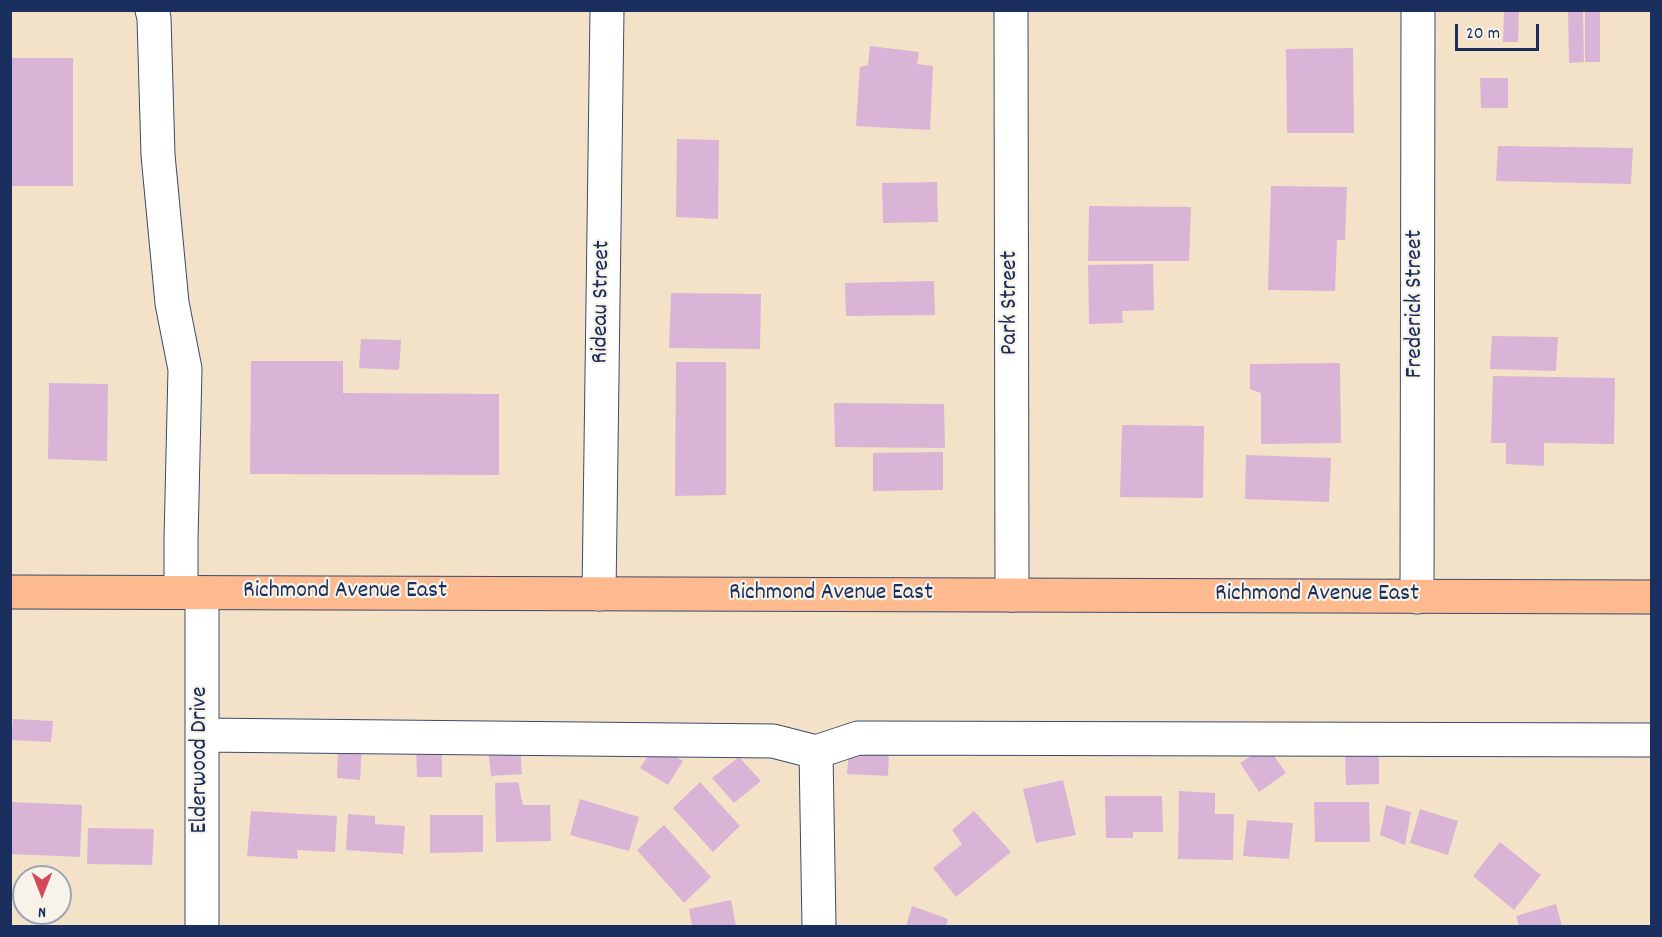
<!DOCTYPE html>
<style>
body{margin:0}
#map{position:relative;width:1662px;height:937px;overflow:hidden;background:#f3e2c8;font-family:Dekko,sans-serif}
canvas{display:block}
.frame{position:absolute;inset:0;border:12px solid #1b2f5e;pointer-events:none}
.north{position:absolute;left:12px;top:865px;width:60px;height:60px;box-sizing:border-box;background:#f7f3e8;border:2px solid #9fa5b1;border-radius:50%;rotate:180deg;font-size:16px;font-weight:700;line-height:24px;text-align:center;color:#1b2f5e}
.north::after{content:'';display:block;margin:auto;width:21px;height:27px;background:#d1495b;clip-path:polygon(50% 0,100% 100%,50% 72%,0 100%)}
.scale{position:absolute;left:1455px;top:24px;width:84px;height:27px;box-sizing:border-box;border:3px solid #1b2f5e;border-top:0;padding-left:8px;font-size:18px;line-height:21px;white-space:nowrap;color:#1b2f5e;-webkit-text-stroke:4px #f7f3e8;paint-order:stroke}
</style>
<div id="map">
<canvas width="1662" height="937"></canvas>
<div class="frame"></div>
<div class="north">N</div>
<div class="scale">20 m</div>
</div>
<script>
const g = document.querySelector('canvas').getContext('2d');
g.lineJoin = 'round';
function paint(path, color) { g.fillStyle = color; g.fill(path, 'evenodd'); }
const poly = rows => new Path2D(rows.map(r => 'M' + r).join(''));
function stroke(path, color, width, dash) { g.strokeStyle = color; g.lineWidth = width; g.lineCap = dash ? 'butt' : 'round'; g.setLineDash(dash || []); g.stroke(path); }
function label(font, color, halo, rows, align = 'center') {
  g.font = font + ' Dekko,sans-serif'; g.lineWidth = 4.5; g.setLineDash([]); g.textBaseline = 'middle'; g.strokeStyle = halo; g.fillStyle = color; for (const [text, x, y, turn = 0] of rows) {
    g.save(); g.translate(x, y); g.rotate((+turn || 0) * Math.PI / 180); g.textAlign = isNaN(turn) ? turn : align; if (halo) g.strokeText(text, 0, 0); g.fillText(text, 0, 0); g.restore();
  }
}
paint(poly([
 [1504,10,1519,10,1518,42,1503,42],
 [1568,10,1583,10,1584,62,1569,63],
 [1585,10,1600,10,1600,62,1585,62],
 [870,46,919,52,917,64,933,66,930,130,856,126,860,67,868,65],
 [1353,48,1354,133,1287,133,1286,49],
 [10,58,73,58,73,186,10,186],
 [1480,78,1508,78,1508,108,1481,108],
 [677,139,719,140,718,219,676,217],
 [1498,146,1633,148,1631,184,1496,181],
 [937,182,938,222,883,223,882,183],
 [1271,186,1347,187,1345,240,1337,240,1335,291,1268,290],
 [1089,206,1191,207,1189,261,1088,261],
 [1153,264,1154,310,1122,311,1123,323,1089,324,1088,265],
 [934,281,935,315,846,316,845,283],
 [671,293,761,294,760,349,669,348],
 [1492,336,1558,337,1556,371,1490,369],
 [361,339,401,340,399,370,359,368],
 [251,361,343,361,343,393,499,394,499,475,250,474],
 [676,362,726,362,726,495,675,496],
 [1340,363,1341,443,1261,444,1261,393,1250,389,1250,364],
 [1493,376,1615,378,1614,444,1544,443,1544,466,1506,464,1506,443,1491,443],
 [49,383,108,384,107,461,48,459],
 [834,403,944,404,945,448,835,447],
 [1122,425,1204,426,1203,498,1120,497],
 [943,452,943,490,873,491,873,453],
 [1246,455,1331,458,1329,502,1245,499],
 [13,719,53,721,51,742,11,740],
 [338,744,362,746,360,780,337,778],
 [442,745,442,777,417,777,416,746],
 [655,745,683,761,668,785,640,768],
 [1267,746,1286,773,1259,792,1240,763],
 [520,747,522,774,491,776,488,749],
 [849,747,889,748,888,776,847,774],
 [1345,753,1379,753,1379,784,1346,785],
 [739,757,761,781,734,803,712,778],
 [1063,780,1076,835,1036,843,1023,789],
 [518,782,523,805,550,805,551,841,496,842,495,783],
 [700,782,740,826,713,852,673,808],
 [1179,791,1215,793,1215,814,1234,814,1233,860,1178,859],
 [1105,796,1162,796,1163,832,1133,832,1133,838,1106,838],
 [580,799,639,817,629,851,570,835],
 [10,802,82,805,80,857,10,854],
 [1314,802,1369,802,1370,842,1315,842],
 [1386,805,1411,812,1405,845,1380,835],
 [1420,809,1458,821,1448,855,1410,843],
 [251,811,337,816,335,852,297,850,298,859,247,856],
 [974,811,1011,852,956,897,933,868,962,844,952,830],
 [348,814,375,816,375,824,405,826,403,854,346,850],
 [430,815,483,815,483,852,430,853],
 [1247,820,1293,823,1289,859,1243,856],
 [664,825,711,877,684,903,637,850],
 [88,828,154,829,152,865,87,864],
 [1500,842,1541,875,1514,910,1473,876],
 [731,900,736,926,692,926,689,909],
 [1556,904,1562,926,1519,926,1516,916],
 [912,906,948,919,946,926,906,926]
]), '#dab4d6');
const minor = poly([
 [152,10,154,18,158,155,172,303,185,369,181,540,181,592],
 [1011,10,1012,595],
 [202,593,202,926],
 [599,594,607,10],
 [1417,597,1418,10],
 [202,735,773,741,816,752,819,926],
 [816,752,858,738,1652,740]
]);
const major = poly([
 [10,592,1652,597]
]);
stroke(minor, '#3b4a6e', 35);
stroke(major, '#3b4a6e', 35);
stroke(minor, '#fff', 33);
stroke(major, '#fcba8e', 33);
label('24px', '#1b2f5e', '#f7f3e8', [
 ["Rideau Street",603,302,-89],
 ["Park Street",1012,303,-90],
 ["Frederick Street",1417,304,-90],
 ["Richmond Avenue East",345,593],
 ["Richmond Avenue East",831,595],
 ["Richmond Avenue East",1317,596],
 ["Elderwood Drive",202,760,-90]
]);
</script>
